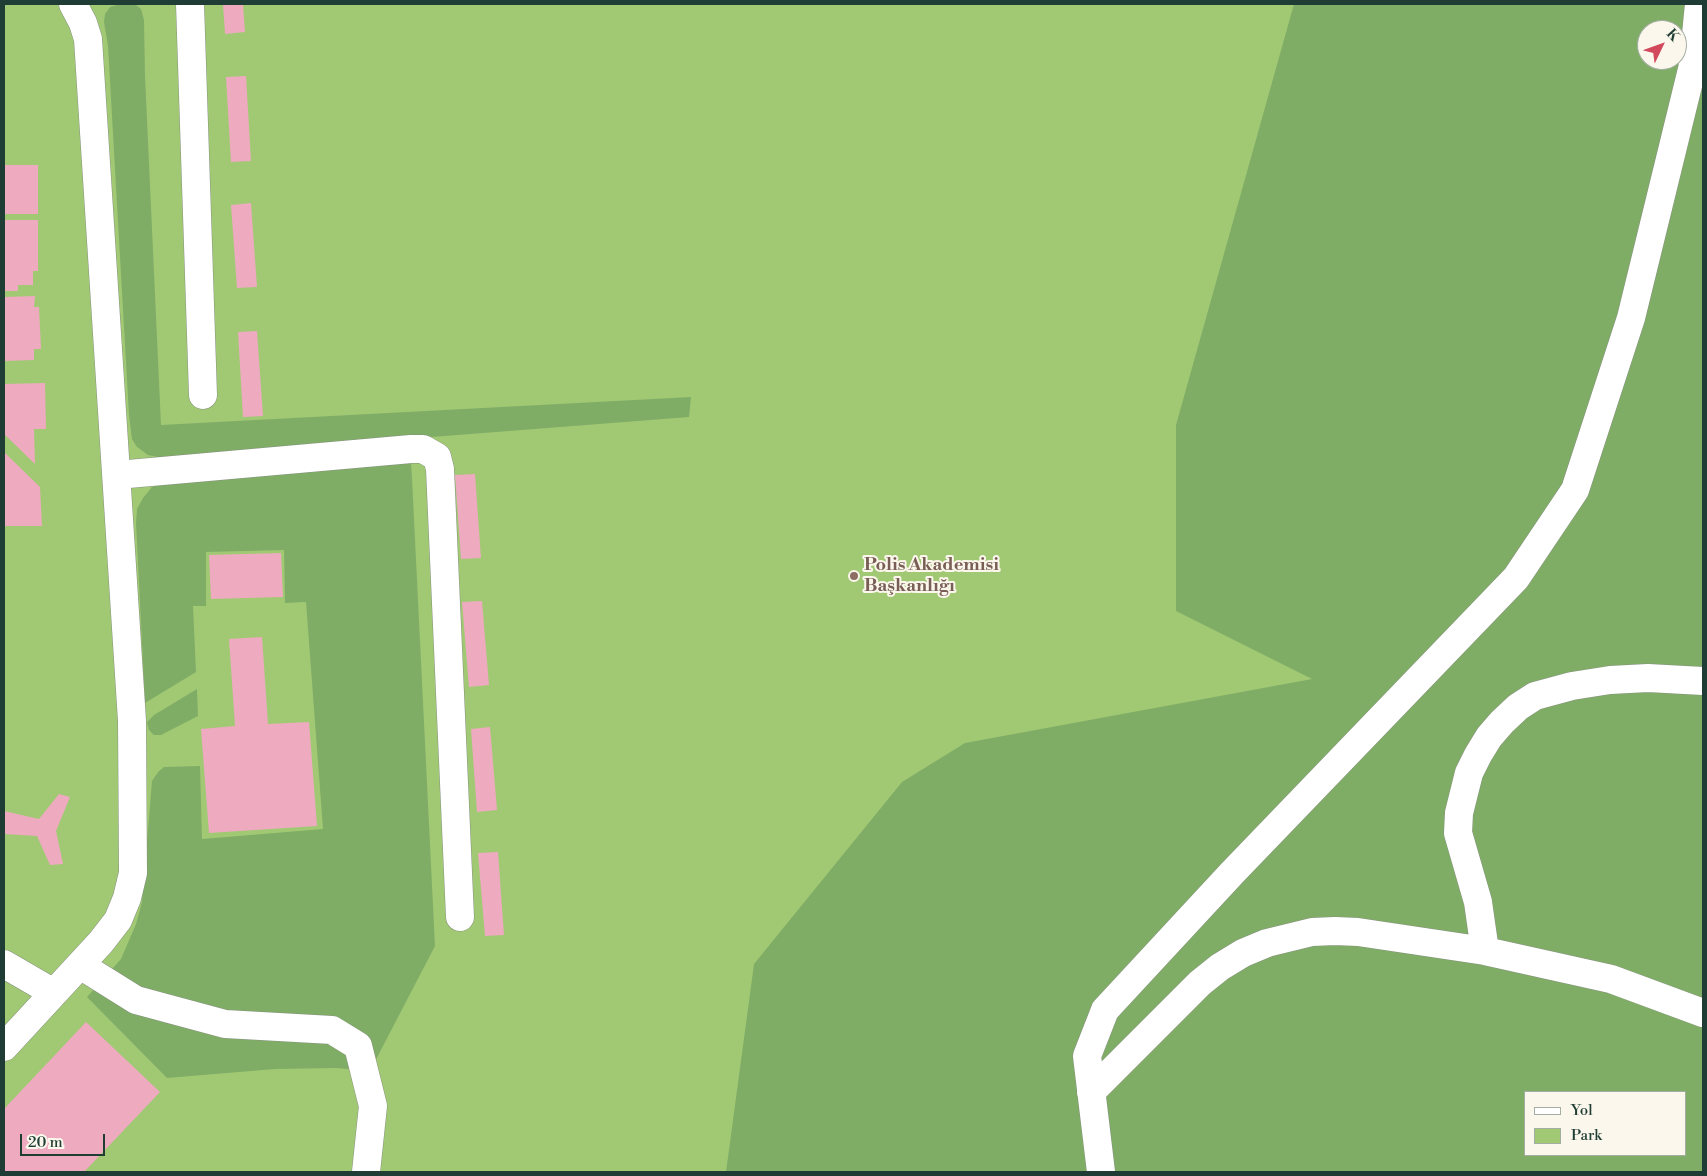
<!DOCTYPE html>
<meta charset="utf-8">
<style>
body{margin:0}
#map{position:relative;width:1707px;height:1176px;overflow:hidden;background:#eee6ca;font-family:"Libre Bodoni",serif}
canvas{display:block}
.frame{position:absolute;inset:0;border:5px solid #1f3d34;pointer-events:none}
.legend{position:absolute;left:1524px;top:1091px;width:162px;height:65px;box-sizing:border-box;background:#fbf7ec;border:1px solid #a3ada2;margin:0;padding:6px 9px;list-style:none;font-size:15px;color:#1f3d34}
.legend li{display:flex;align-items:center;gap:10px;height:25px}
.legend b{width:25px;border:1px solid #a3ada2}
.north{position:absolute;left:1637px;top:20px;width:50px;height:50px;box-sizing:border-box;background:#fbf7ec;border:1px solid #a3ada2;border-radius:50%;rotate:48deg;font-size:14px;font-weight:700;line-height:20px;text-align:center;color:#1f3d34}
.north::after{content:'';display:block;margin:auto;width:18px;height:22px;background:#d1495b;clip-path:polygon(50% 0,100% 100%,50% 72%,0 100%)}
.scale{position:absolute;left:20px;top:1134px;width:85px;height:22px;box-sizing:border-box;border:2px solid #1f3d34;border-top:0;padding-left:6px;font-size:15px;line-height:18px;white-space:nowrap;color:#1f3d34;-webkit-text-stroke:4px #fbf7ec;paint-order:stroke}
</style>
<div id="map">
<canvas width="1707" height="1176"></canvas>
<div class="frame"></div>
<ul class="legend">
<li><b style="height:6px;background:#fff"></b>Yol</li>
<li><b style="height:14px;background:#a1c974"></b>Park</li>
</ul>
<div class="north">K</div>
<div class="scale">20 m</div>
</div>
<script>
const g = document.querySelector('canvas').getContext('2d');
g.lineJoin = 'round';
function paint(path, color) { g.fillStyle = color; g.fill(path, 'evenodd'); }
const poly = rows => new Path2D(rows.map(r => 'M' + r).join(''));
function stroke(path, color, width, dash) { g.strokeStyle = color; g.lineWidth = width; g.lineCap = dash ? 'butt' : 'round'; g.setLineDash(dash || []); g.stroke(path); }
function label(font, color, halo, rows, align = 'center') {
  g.font = font + ' "Libre Bodoni",serif'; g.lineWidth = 4; g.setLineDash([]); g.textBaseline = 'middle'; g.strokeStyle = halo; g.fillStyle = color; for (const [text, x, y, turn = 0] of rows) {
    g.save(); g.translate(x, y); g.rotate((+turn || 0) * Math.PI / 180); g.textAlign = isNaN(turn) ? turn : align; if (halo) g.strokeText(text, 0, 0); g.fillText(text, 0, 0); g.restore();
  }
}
paint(poly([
 [4,4,1703,4,1703,1172,4,1172],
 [1647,30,1677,30,1677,60,1647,60],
 [1526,1092,1686,1092,1686,1155,1526,1155]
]), '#a1c974');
paint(poly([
 [1294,4,1703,4,1703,1172,726,1172,754,964,902,782,965,743,1312,679,1176,611,1176,425],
 [1647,30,1677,30,1677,60,1647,60],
 [1526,1092,1686,1092,1686,1155,1526,1155],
 [117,5,136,5,141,9,144,20,145,76,161,425,691,397,689,417,162,458,148,455,137,447,132,439,129,415,108,46,104,22,105,14,110,7],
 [404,460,411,463,412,478,435,946,370,1071,336,1068,275,1069,167,1078,87,997,121,959,136,924,142,902,152,781,158,772,164,767,200,766,202,839,323,829,306,602,285,603,284,550,206,552,206,606,193,606,196,672,145,703,136,523,137,509,143,498,152,487,163,483],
 [197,689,198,716,161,735,154,735,149,730,147,722,154,715]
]), '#80ad66');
paint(poly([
 [223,4,243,4,245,32,225,34],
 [246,76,251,161,231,162,226,77],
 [4,165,38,165,38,214,4,214],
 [251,203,257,287,237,288,231,205],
 [4,220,38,220,38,271,33,271,33,285,18,285,18,291,4,291],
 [35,296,34,307,39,307,41,349,34,349,34,360,4,361,4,297],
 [257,331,263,416,243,417,238,332],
 [45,383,46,429,34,429,35,464,4,434,4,384],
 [4,452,40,487,42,526,4,526],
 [475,474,481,558,461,559,455,475],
 [281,553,283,597,211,599,209,555],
 [482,601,489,685,469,687,462,602],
 [262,637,268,724,309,722,317,826,209,833,201,729,235,726,229,639],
 [490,727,497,810,477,812,471,729],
 [59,794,70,797,56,831,63,864,50,865,37,836,4,834,4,811,39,819],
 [498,852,504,935,485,936,478,853],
 [86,1022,160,1092,84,1172,4,1172,4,1109]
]), '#eeaabf');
const minor = poly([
 [190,4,203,395],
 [117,475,411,449,423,449,437,457,440,469,460,917],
 [1485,951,1478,902,1458,833,1459,813,1469,773,1478,755,1489,737,1502,722,1518,707,1535,696,1572,686,1610,680,1648,678,1703,681],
 [4,964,54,993],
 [80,965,136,1000,225,1024,332,1030,358,1046,373,1106,366,1172],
 [4,1047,101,942,118,920,127,898,133,873,132,721,88,39,83,23,73,4],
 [1091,1092,1200,983,1220,967,1243,953,1267,943,1312,932,1335,931,1358,932,1485,951,1611,979,1703,1013],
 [1101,1172,1087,1056,1105,1010,1232,873,1516,578,1575,490,1631,318,1693,65,1699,4]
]);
stroke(minor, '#86927f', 29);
stroke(minor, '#fff', 28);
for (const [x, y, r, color] of [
 [854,576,5,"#8d6e63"]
]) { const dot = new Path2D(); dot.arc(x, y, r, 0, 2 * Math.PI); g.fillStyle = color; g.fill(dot); stroke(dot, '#fbf7ec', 2); }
label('bold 18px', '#785e54', '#fbf7ec', [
 ["Polis Akademisi",864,566],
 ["Başkanlığı",864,587]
], 'left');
</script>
